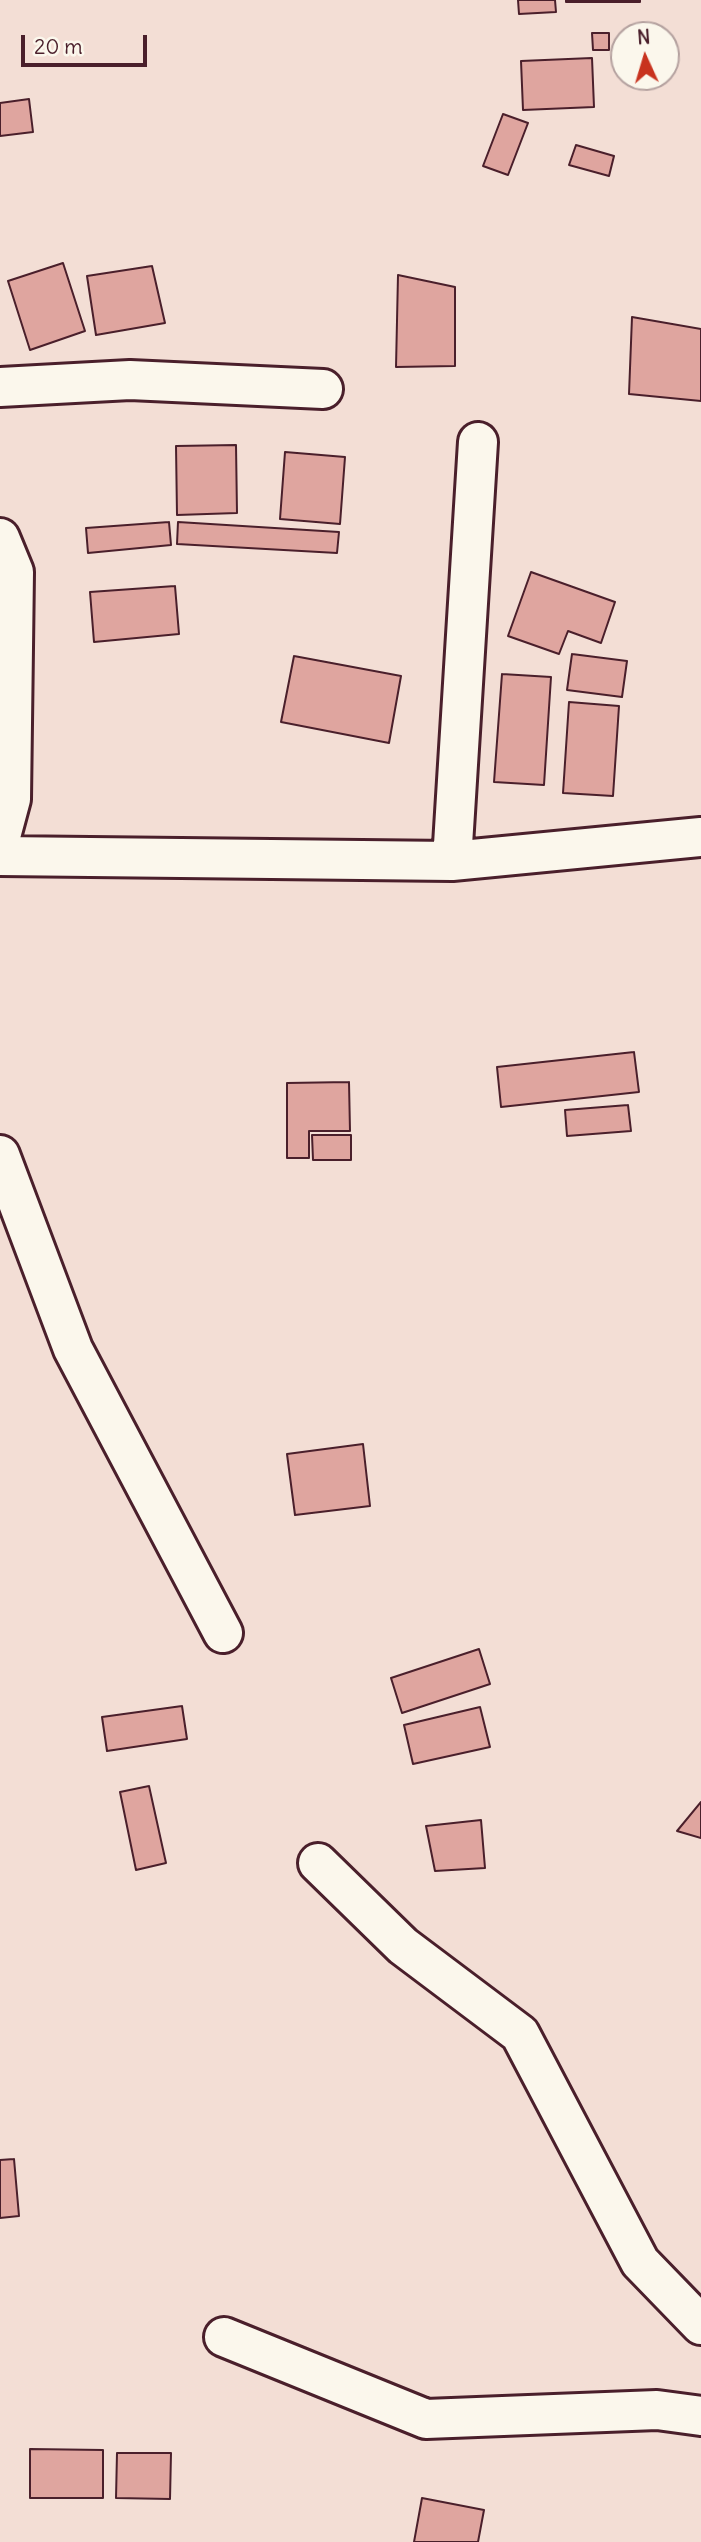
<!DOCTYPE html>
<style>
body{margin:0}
#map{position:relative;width:701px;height:2542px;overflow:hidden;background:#f3ded5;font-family:Delius,sans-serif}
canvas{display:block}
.north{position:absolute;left:610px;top:21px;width:70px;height:70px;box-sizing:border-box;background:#fbf7ec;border:2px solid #b4a19f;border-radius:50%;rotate:356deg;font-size:19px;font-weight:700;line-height:28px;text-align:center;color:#4a1f2b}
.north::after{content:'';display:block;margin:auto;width:24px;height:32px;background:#c8321e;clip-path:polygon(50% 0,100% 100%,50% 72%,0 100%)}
.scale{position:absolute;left:21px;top:35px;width:126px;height:32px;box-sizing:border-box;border:4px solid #4a1f2b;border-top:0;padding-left:9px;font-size:21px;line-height:24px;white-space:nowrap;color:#4a1f2b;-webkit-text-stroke:5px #fbf7ec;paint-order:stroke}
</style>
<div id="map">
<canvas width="701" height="2542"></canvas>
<div class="north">N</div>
<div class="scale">20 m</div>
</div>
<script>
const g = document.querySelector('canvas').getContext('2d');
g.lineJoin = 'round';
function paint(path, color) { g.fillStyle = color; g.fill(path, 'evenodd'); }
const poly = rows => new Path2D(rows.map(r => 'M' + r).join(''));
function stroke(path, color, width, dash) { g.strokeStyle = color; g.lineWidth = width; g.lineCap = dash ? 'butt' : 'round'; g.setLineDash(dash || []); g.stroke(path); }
const building = poly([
 [518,0,555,0,556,12,519,14,518,0],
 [566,0,640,0,640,2,566,2,566,0],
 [592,33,609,33,609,50,593,50,592,33],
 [592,58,594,107,523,110,521,61,592,58],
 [29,99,33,132,0,136,0,103,29,99],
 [503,114,528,123,508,175,483,166,503,114],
 [576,145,614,156,609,176,569,165,576,145],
 [63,263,85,331,30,350,8,281,63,263],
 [152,266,165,323,96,335,87,276,152,266],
 [398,275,455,287,455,366,396,367,398,275],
 [632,317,701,329,701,401,629,394,632,317],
 [236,445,237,513,177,515,176,446,236,445],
 [285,452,345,457,340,524,280,519,285,452],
 [169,522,171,545,88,553,86,528,169,522],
 [178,522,339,532,337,553,177,544,178,522],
 [531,572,615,602,601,643,568,631,559,654,508,636,531,572],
 [175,586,179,634,94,642,90,592,175,586],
 [572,654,627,661,622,697,567,690,572,654],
 [294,656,401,676,389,743,281,722,294,656],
 [502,674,551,677,544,785,494,782,502,674],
 [569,702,619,706,613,796,563,793,569,702],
 [634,1052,639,1092,501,1107,497,1067,634,1052],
 [349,1082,350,1131,309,1131,309,1158,287,1158,287,1083,349,1082],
 [628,1105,631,1131,567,1136,565,1110,628,1105],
 [312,1135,351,1135,351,1160,313,1160,312,1135],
 [363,1444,370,1506,295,1515,287,1454,363,1444],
 [479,1649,490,1684,402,1713,391,1678,479,1649],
 [182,1706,187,1739,107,1751,102,1717,182,1706],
 [480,1707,490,1747,413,1764,404,1725,480,1707],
 [149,1786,166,1863,136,1870,120,1792,149,1786],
 [701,1802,701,1838,677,1831,701,1802],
 [481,1820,485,1868,435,1871,426,1826,481,1820],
 [14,2159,19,2216,0,2218,0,2160,14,2159],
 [30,2449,103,2450,103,2498,30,2498,30,2449],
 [117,2453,171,2453,170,2499,116,2498,117,2453],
 [422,2498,484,2510,478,2542,414,2542,422,2498]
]);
paint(building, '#dfa59f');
stroke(building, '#4a1f2b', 2);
const minor = poly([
 [0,387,130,380,323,389],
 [0,538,14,572,11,799,0,840],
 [0,856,452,861,701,837],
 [452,861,478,442],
 [0,1155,73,1349,223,1633],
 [318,1863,403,1946,520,2034,640,2262,701,2325],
 [224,2337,426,2419,657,2410,701,2416]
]);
stroke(minor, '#4a1f2b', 44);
stroke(minor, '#fbf7ec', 38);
</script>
